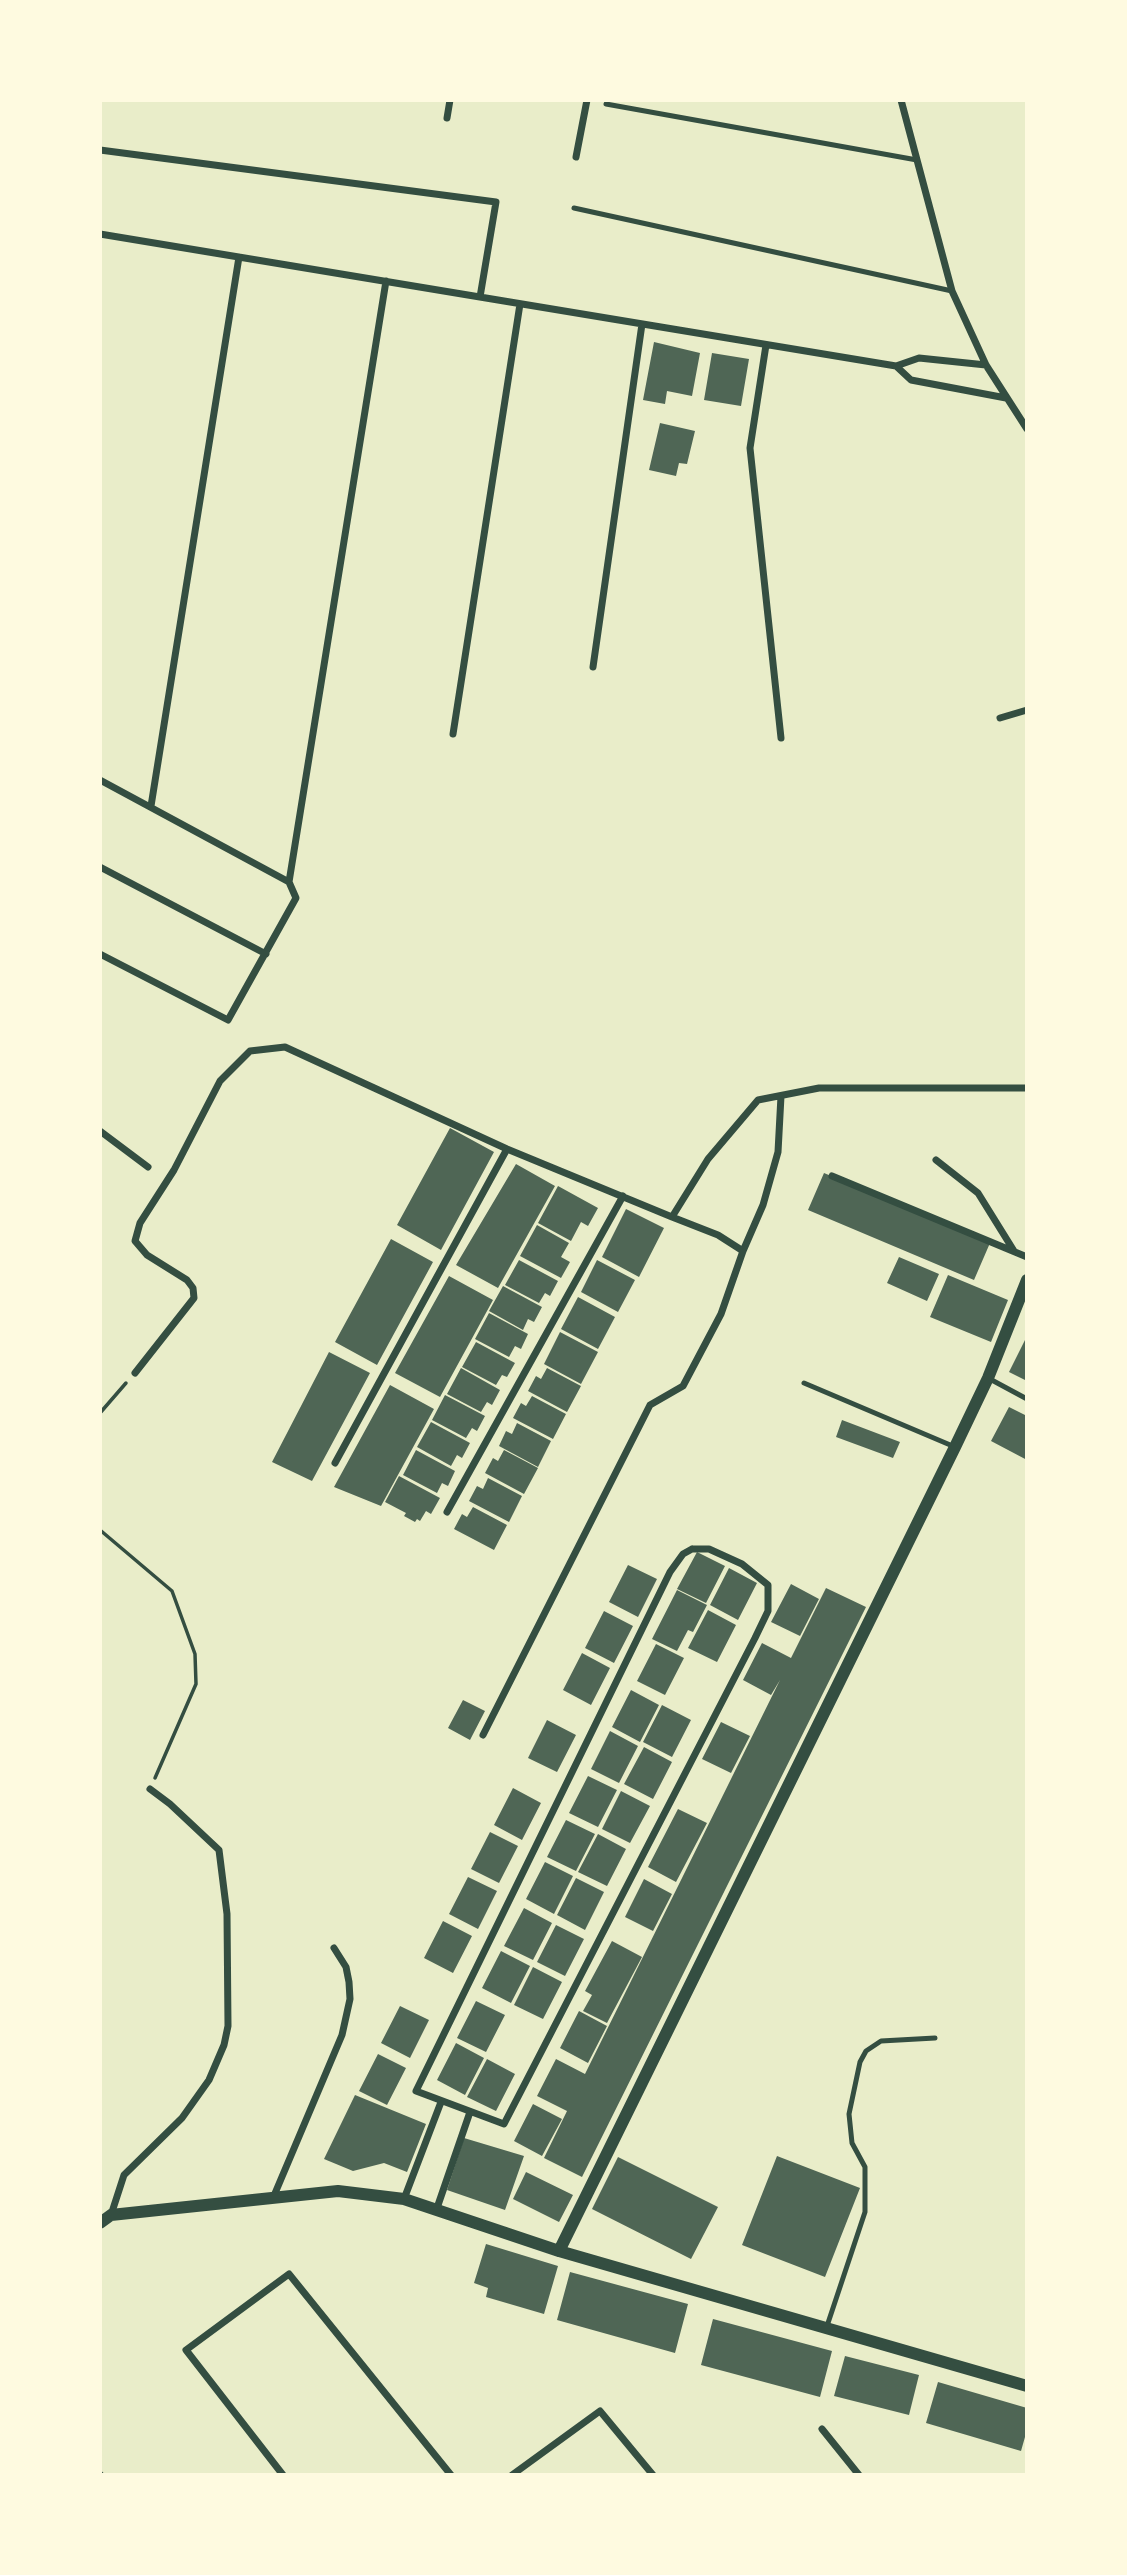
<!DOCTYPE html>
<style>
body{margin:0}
#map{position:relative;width:1127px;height:2575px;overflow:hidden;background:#e9edc9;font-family:Georgia,serif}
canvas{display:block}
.frame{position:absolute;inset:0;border:102px solid #fefae0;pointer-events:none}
</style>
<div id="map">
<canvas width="1127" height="2575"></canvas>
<div class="frame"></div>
</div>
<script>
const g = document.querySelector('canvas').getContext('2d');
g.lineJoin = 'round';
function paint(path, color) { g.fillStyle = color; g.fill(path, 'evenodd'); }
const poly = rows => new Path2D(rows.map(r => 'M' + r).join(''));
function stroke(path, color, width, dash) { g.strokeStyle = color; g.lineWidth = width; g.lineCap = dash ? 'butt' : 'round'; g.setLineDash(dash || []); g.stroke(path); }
paint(poly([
 [654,342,700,353,692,396,667,391,665,404,643,400],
 [712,353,749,359,741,406,704,400],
 [660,423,695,431,687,464,679,463,676,476,649,470],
 [450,1128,494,1152,441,1250,397,1225],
 [516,1164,555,1186,498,1288,456,1265],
 [824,1173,990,1243,974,1280,808,1210],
 [558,1186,598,1208,588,1226,581,1222,571,1241,538,1223],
 [626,1209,664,1228,639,1277,602,1257],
 [537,1225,569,1243,561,1257,570,1262,561,1278,520,1256],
 [391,1239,433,1262,377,1365,335,1342],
 [899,1257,939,1274,927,1301,887,1283],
 [519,1260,558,1281,550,1296,545,1293,539,1303,505,1285],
 [597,1260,635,1280,618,1312,581,1292],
 [948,1275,1008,1300,991,1342,930,1317],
 [449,1276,493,1300,440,1397,395,1373],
 [503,1286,542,1307,534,1322,528,1319,523,1330,489,1311],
 [578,1297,615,1317,598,1349,561,1329],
 [489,1313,528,1334,521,1349,515,1346,509,1357,475,1339],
 [560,1332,598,1352,581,1384,544,1364],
 [1025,1340,1027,1341,1027,1381,1009,1372],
 [476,1342,515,1363,507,1377,502,1375,496,1385,462,1367],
 [329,1352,370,1373,312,1481,272,1462],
 [461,1368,500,1390,492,1405,487,1402,481,1412,447,1394],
 [547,1368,581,1386,567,1412,528,1391,536,1376,541,1379],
 [390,1385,434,1409,381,1506,334,1487],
 [445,1395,485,1416,477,1431,472,1428,466,1438,432,1420],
 [532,1396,566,1414,553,1439,513,1418,521,1403,526,1406],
 [1009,1407,1027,1416,1027,1460,991,1441],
 [842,1420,900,1442,893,1458,836,1437],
 [431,1422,470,1443,462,1458,457,1455,451,1466,417,1447],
 [517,1423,551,1441,538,1467,499,1446,506,1431,512,1434],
 [416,1450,455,1471,448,1486,442,1483,437,1493,403,1475],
 [504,1450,538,1468,524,1494,485,1473,493,1458,498,1461],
 [399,1476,440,1498,431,1514,426,1511,420,1521,417,1519,415,1522,404,1516,406,1513,385,1502],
 [488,1478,522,1496,509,1522,469,1501,477,1486,483,1489],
 [473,1507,507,1525,494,1550,454,1529,462,1514,467,1517],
 [697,1552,725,1566,706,1603,677,1589],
 [628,1565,657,1579,638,1617,609,1602],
 [729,1568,757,1583,738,1620,710,1605],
 [791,1584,819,1599,800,1636,771,1622],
 [826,1588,866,1607,582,2177,544,2158,567,2111,537,2096,556,2059,585,2074,780,1680,771,1695,743,1680,762,1643,791,1658],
 [677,1590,707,1605,693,1632,688,1630,677,1651,652,1639],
 [708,1610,736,1625,717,1662,688,1648],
 [604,1611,633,1626,614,1663,585,1648],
 [656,1644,684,1658,665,1695,637,1681],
 [582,1653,610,1668,591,1705,563,1690],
 [631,1690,659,1705,640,1742,612,1727],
 [463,1700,485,1711,470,1740,448,1728],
 [662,1705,691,1720,672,1757,643,1742],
 [547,1720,576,1735,557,1772,528,1758],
 [721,1722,750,1736,731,1773,702,1759],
 [610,1731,638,1746,619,1783,591,1769],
 [644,1747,672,1762,653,1799,624,1784],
 [588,1776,617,1790,598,1827,569,1813],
 [513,1788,541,1803,522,1840,494,1825],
 [621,1791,650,1806,630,1843,602,1829],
 [678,1809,707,1823,676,1882,648,1867],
 [566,1820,595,1834,576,1871,547,1857],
 [490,1832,518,1846,499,1883,471,1869],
 [598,1834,626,1849,607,1886,578,1872],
 [545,1862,573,1876,554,1914,526,1899],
 [468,1877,497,1891,478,1929,449,1914],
 [576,1878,604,1892,585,1930,557,1915],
 [644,1879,672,1894,653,1931,625,1917],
 [524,1908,552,1923,533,1960,504,1946],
 [443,1921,472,1936,453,1973,424,1958],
 [556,1925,584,1939,565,1976,537,1962],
 [612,1941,642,1957,607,2023,583,2011,592,1995,585,1991],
 [501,1951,530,1966,511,2003,482,1988],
 [533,1967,562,1982,543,2019,514,2005],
 [476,2001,505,2015,486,2052,457,2038],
 [400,2006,429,2020,410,2058,381,2043],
 [579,2011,607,2026,588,2063,560,2048],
 [456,2043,484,2058,465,2095,437,2080],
 [378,2054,406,2068,387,2105,359,2091],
 [487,2059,515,2074,496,2111,467,2097],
 [355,2095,426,2124,407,2172,384,2163,353,2171,324,2159],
 [533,2104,562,2119,542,2156,514,2141],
 [464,2138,524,2156,505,2210,447,2190],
 [777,2156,860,2188,825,2277,742,2245],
 [618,2157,718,2207,691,2259,592,2209],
 [526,2172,573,2195,559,2222,513,2199],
 [486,2244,558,2266,544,2314,486,2297,488,2288,474,2283],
 [570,2272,688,2304,675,2353,557,2320],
 [713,2319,832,2351,820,2397,701,2365],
 [845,2356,919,2375,909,2415,834,2396],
 [938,2382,1027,2408,1027,2430,1021,2451,926,2423]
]), '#4f6655');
stroke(poly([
 [100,1413,126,1383],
 [100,1530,172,1591,195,1654,196,1684,155,1778]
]), '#344e41', 3.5);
stroke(poly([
 [606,104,917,160],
 [574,208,952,291],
 [988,1378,1027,1399],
 [804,1383,955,1447],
 [826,2329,865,2212,865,2167,852,2143,849,2114,860,2062,866,2051,881,2041,935,2038],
 [100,2473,102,2475]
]), '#344e41', 5);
stroke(poly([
 [901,100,952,291,986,365,1027,429],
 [447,118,450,100],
 [100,150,496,202,480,297],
 [576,157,587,100],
 [100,234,896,366],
 [766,345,750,448,781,738],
 [986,365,919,358,896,366,911,380,1006,398],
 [593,667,642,324],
 [1000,718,1027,710],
 [453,734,520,304],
 [100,780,289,882],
 [151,806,239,257],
 [100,867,266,954],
 [100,954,228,1020,296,898,289,882,386,281],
 [100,1131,148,1167],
 [936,1160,978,1193,1014,1251],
 [832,1176,1027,1257],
 [672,1217,718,1235,743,1251],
 [135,1373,194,1298,193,1288,187,1280,147,1255,135,1241,140,1223,174,1170,220,1081,250,1051,285,1047,507,1149,672,1217,708,1159,758,1100,819,1088,1027,1088],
 [335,1463,507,1149],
 [447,1512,623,1196],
 [692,1549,709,1549,742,1564,768,1585,768,1611,755,1638,504,2124,416,2091,670,1572,683,1554,692,1549],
 [483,1735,650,1405,683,1386,721,1314,743,1251,763,1205,778,1152,781,1096],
 [273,2198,342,2035,350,1999,349,1982,346,1967,334,1948],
 [404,2199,441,2102],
 [437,2208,470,2112],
 [111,2215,124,2175,182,2118,209,2080,224,2045,228,2026,227,1914,219,1850,170,1804,150,1789],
 [822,2429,859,2475],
 [283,2475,186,2350,289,2274,451,2475],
 [512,2475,600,2411,653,2475]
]), '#344e41', 7);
stroke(poly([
 [100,2223,111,2215,338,2191,404,2199,559,2251,1027,2386],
 [559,2251,955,1447,988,1378,1027,1280]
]), '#344e41', 12);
</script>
